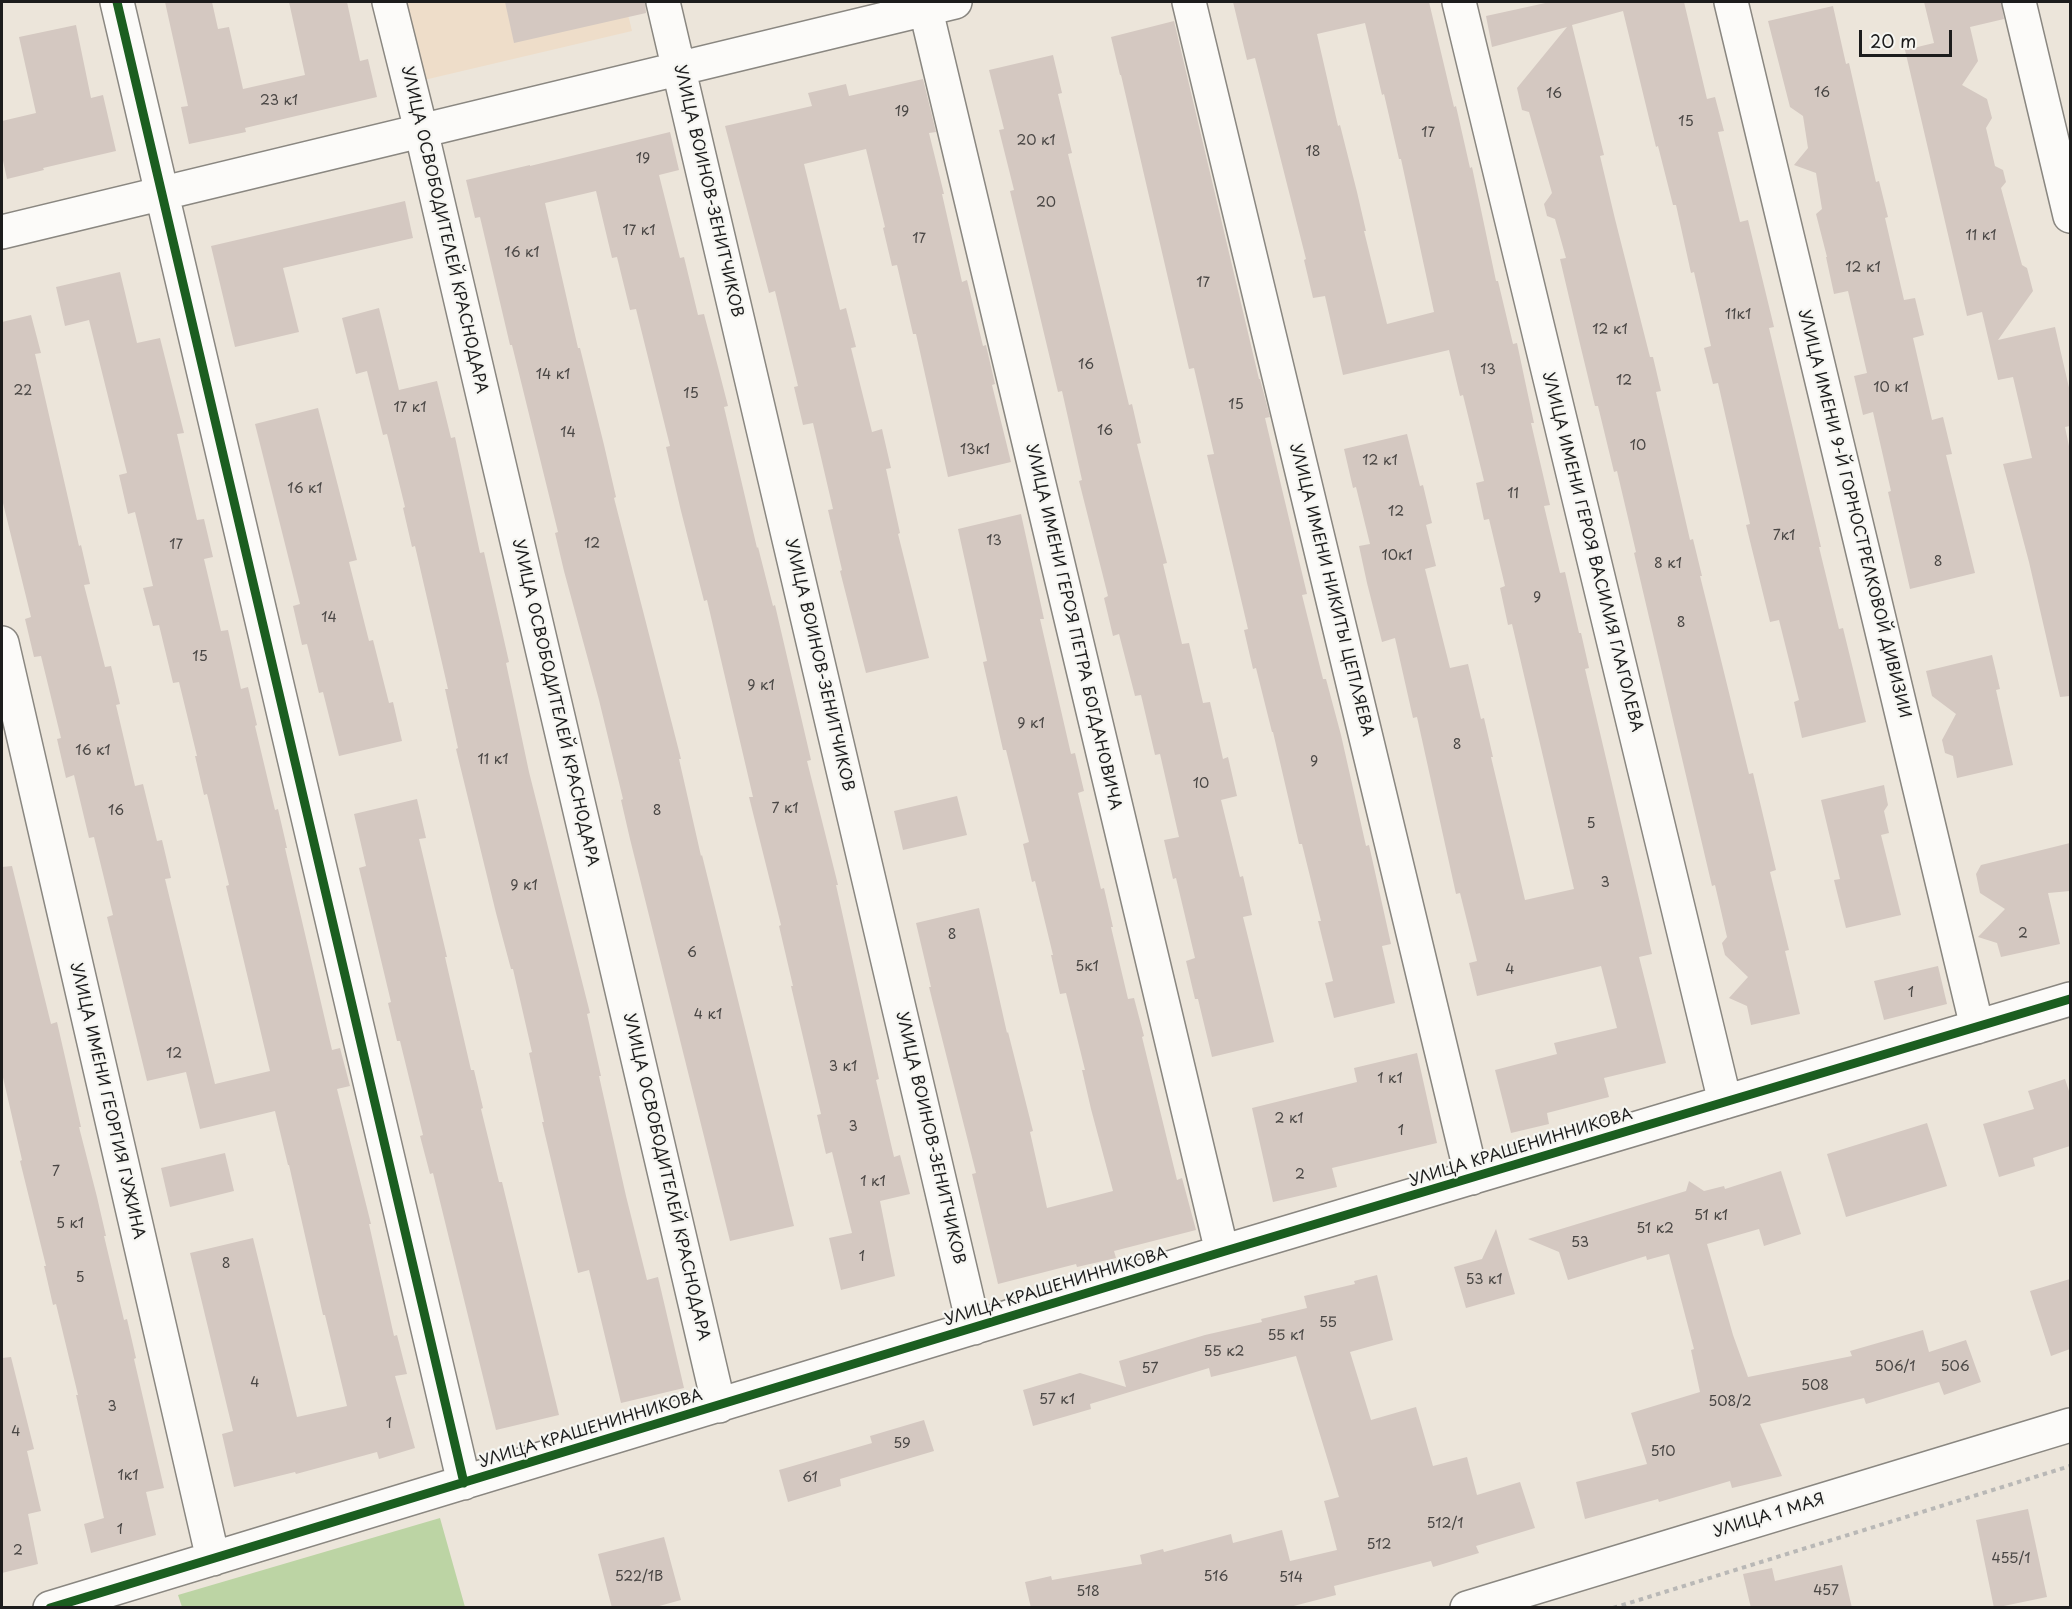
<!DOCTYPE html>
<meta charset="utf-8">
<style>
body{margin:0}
#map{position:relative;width:2072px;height:1609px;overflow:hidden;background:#ece5da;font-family:"Playpen Sans",sans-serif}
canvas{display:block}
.frame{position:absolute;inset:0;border:3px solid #1c1c1c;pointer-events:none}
.scale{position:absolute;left:1859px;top:30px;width:93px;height:27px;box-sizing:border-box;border:3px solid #1c1c1c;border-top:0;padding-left:8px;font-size:18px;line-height:21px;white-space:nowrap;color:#1c1c1c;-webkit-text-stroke:4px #f6f6f2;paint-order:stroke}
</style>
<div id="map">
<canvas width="2072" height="1609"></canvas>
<div class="frame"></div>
<div class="scale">20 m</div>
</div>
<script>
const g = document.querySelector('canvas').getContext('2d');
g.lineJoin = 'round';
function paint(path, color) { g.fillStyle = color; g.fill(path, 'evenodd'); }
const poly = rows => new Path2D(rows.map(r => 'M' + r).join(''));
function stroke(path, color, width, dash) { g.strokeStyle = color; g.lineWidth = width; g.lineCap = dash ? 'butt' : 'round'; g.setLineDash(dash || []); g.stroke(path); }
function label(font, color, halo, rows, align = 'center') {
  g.font = font + ' "Playpen Sans",sans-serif'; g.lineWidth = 4.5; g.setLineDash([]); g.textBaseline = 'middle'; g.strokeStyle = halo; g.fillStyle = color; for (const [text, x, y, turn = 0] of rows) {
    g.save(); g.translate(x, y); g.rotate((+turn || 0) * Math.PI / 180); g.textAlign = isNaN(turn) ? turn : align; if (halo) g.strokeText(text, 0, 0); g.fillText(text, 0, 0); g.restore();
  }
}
paint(poly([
 [406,2,625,2,632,31,424,80]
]), '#eeddc9');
paint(poly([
 [440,1518,465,1607,182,1607,178,1595]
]), '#bcd4a4');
paint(poly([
 [165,2,212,2,218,29,229,27,243,89,305,75,289,2,347,2,360,61,368,59,377,97,245,128,246,132,189,144,181,107,188,106],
 [505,2,645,2,646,13,514,43],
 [1233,2,1429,2,1454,107,1456,106,1470,168,1472,167,1496,281,1498,281,1513,344,1517,343,1525,381,1534,423,1531,423,1550,505,1544,506,1560,573,1565,572,1579,633,1581,633,1589,668,1585,669,1652,954,1639,957,1666,1063,1604,1078,1609,1097,1547,1113,1549,1124,1511,1133,1495,1070,1557,1054,1554,1043,1617,1028,1601,966,1477,996,1469,963,1477,961,1460,893,1456,894,1417,717,1413,718,1395,638,1382,642,1367,583,1359,546,1370,544,1356,487,1353,488,1344,449,1407,434,1420,486,1423,485,1432,523,1426,525,1436,566,1425,569,1450,668,1468,664,1481,719,1484,718,1493,757,1491,757,1525,900,1574,889,1512,624,1508,625,1500,588,1505,586,1489,519,1484,520,1476,483,1484,481,1463,395,1460,396,1449,350,1343,375,1325,296,1313,298,1304,260,1306,259,1255,58,1247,60],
 [1365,23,1382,95,1384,94,1399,159,1401,159,1434,312,1387,324,1364,231,1366,231,1357,192,1340,125,1338,126,1317,34],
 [1550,2,1684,2,1707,99,1715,97,1724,131,1718,132,1740,222,1748,220,1774,327,1769,328,1821,547,1819,547,1839,629,1843,628,1866,722,1802,738,1794,702,1799,700,1779,620,1770,622,1746,525,1750,524,1718,383,1713,384,1704,348,1711,346,1694,272,1691,273,1676,205,1673,205,1658,146,1656,147,1623,11,1572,25,1604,155,1600,156,1615,219,1650,357,1653,357,1661,391,1656,392,1690,540,1693,539,1702,576,1700,576,1720,656,1749,774,1753,773,1776,870,1770,872,1789,950,1785,951,1800,1014,1751,1025,1747,1006,1729,998,1748,977,1725,955,1722,943,1727,937,1715,885,1712,886,1684,767,1634,553,1636,552,1617,471,1614,472,1598,406,1595,406,1580,344,1560,259,1566,258,1555,219,1547,216,1544,204,1552,193,1529,112,1522,110,1517,88,1567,27,1492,47,1486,16],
 [1924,2,2001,2,2004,19,1970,27,1978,61,1962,85,1987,99,1992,118,1986,128,1995,166,2003,170,2006,182,2001,188,2022,265,2027,268,2033,291,1998,340,2055,327,2070,392,2070,426,2065,427,2070,451,2070,696,2060,697,2029,562,2003,464,2032,458,2013,377,1998,380,1982,312,1967,316,1905,50,1934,43],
 [1833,6,1846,64,1849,63,1876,182,1879,181,1888,217,1885,218,1904,300,1915,298,1924,335,1913,338,1932,420,1943,417,1952,454,1946,455,1975,573,1910,589,1888,492,1891,491,1873,412,1863,415,1854,376,1867,373,1848,291,1834,294,1826,257,1827,257,1816,214,1822,209,1816,173,1794,165,1808,148,1803,116,1790,107,1768,21],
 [1174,21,1259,379,1260,379,1270,417,1265,418,1307,594,1302,595,1323,679,1326,679,1341,735,1366,846,1369,845,1391,944,1382,946,1395,1003,1334,1018,1325,983,1333,981,1318,921,1321,921,1302,844,1299,844,1273,732,1272,732,1256,668,1253,669,1244,630,1248,629,1207,455,1214,454,1194,368,1189,369,1121,75,1120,75,1111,37],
 [76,25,91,98,103,95,116,151,43,168,44,170,7,179,2,156,2,121,36,113,19,37],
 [1053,55,1062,93,1058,94,1072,153,1068,154,1129,405,1132,404,1141,443,1137,444,1167,563,1163,564,1182,644,1189,643,1203,703,1210,702,1223,759,1228,757,1237,796,1221,800,1240,877,1243,876,1252,915,1243,917,1274,1042,1212,1057,1198,999,1195,999,1186,961,1195,958,1176,878,1173,879,1164,840,1179,837,1160,754,1155,755,1141,695,1135,696,1119,634,1113,636,1104,598,1108,596,1079,481,1082,480,1062,391,1058,392,1010,191,1014,190,999,130,1004,129,989,70],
 [923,79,936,132,929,133,944,194,942,194,962,282,967,280,983,346,986,345,995,384,992,385,1011,462,948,477,916,334,913,334,897,265,892,266,883,228,885,227,866,149,804,164,840,310,846,308,856,347,851,348,872,432,882,429,891,468,886,469,900,533,898,534,929,658,866,673,840,571,842,570,828,510,833,509,813,423,803,425,794,387,798,386,775,291,769,293,725,126,812,106,808,93,846,84,849,96],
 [670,132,679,170,659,175,680,258,684,257,698,315,704,314,718,367,728,406,724,407,757,548,758,547,773,606,775,605,811,760,807,761,838,885,836,885,879,1079,876,1080,894,1157,900,1155,910,1194,880,1201,895,1276,841,1290,829,1238,852,1233,832,1152,826,1154,817,1115,821,1114,791,986,793,986,779,926,781,925,749,797,753,797,707,600,704,601,681,511,666,447,670,446,636,309,630,310,617,257,612,258,596,191,545,203,578,348,580,348,604,445,616,497,614,498,681,759,679,759,701,856,702,855,794,1226,730,1241,630,839,621,800,623,799,599,700,564,571,555,533,558,532,526,402,512,345,510,345,480,217,475,218,466,180,530,165,530,166],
 [405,201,413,238,283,268,299,332,235,347,211,246],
 [120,272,137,343,160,338,184,433,177,434,197,520,204,519,213,557,204,559,221,631,228,630,241,689,248,687,257,725,255,726,275,810,278,809,287,848,285,848,332,1050,340,1048,350,1086,337,1089,371,1224,369,1224,394,1336,397,1335,407,1374,395,1376,415,1448,379,1459,377,1452,296,1474,295,1472,234,1487,222,1434,233,1431,190,1253,253,1238,297,1417,347,1406,325,1315,323,1315,289,1165,288,1165,275,1111,200,1129,186,1072,147,1081,107,917,113,915,94,837,89,838,74,775,66,778,57,739,61,738,41,656,34,657,25,619,31,617,2,499,2,322,31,315,41,353,35,354,79,546,81,545,90,584,84,585,105,667,111,666,120,704,116,705,135,786,143,784,157,841,162,840,171,878,165,879,215,1084,270,1071,226,886,229,885,207,794,204,795,195,756,197,756,179,682,173,683,159,625,153,626,143,588,153,586,135,512,128,514,119,475,127,473,89,320,65,326,56,287],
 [379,308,399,390,437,381,451,438,455,437,480,553,484,552,509,662,506,663,529,772,590,1013,587,1014,601,1076,599,1076,626,1196,647,1280,658,1277,684,1388,621,1403,589,1270,578,1273,542,1122,544,1122,529,1053,532,1052,513,969,511,969,496,913,456,749,458,748,445,689,448,689,415,546,412,547,403,508,405,507,387,434,383,435,367,371,356,374,342,318],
 [318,408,357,560,349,562,369,641,373,640,389,703,393,702,402,741,339,756,323,692,319,693,307,644,302,645,293,606,300,604,255,424],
 [1021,514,1044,619,1040,619,1071,754,1075,753,1084,791,1078,793,1101,889,1104,888,1113,927,1111,927,1128,999,1134,998,1144,1036,1142,1037,1177,1180,1182,1178,1196,1230,1114,1251,1116,1258,1077,1267,1076,1264,998,1284,972,1174,976,1173,929,987,931,987,916,923,979,908,1007,1033,1008,1032,1033,1131,1030,1132,1047,1208,1113,1191,1091,1109,1082,1070,1085,1070,1066,993,1060,994,1051,955,1053,955,1035,881,1032,882,1023,844,1029,842,1006,750,1003,750,983,662,987,661,958,529],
 [1992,655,2000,689,1996,690,2013,765,1957,778,1953,756,1945,753,1942,740,1956,714,1932,696,1926,671],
 [1884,785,1888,805,1884,811,1889,833,1881,835,1901,915,1846,928,1834,880,1840,879,1821,800],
 [957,796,967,835,903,850,894,811],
 [417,799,426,838,419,839,447,957,445,957,471,1070,474,1070,483,1108,481,1109,499,1182,502,1182,559,1415,496,1430,433,1173,430,1174,420,1136,423,1135,400,1041,397,1041,388,1003,391,1002,359,868,366,866,354,814],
 [2070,843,2070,891,2048,893,2060,944,2001,957,1997,943,1978,937,2005,909,1980,893,1976,874,1981,865],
 [12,866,51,1024,57,1022,81,1127,79,1127,97,1197,106,1236,104,1236,124,1320,127,1319,136,1358,134,1359,164,1488,146,1492,156,1535,91,1553,84,1524,104,1518,76,1395,78,1395,56,1304,53,1305,44,1266,46,1266,20,1161,22,1160,2,1073,2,867],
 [1938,966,1947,1004,1884,1020,1874,981],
 [1417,1053,1437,1143,1332,1168,1337,1187,1273,1202,1252,1108,1357,1082,1354,1068],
 [2065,1079,2070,1094,2070,1146,2033,1158,2035,1166,1999,1177,1983,1124,2034,1109,2028,1091],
 [1927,1123,1947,1186,1846,1217,1827,1154],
 [225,1153,234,1191,170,1207,161,1168],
 [1781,1171,1801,1234,1764,1246,1759,1229,1707,1244,1733,1335,1748,1377,1852,1356,1850,1351,1923,1330,1929,1352,1966,1340,1981,1382,1944,1395,1939,1382,1866,1404,1864,1398,1760,1424,1782,1476,1732,1488,1730,1481,1659,1502,1658,1499,1585,1519,1576,1482,1647,1464,1631,1413,1700,1392,1691,1350,1694,1349,1669,1254,1647,1260,1646,1256,1568,1280,1559,1252,1528,1239,1686,1191,1689,1181,1704,1191,1724,1186,1725,1189],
 [1496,1229,1515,1294,1466,1308,1454,1267,1482,1259],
 [1377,1275,1393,1340,1350,1352,1371,1420,1416,1407,1433,1466,1467,1457,1477,1495,1520,1482,1535,1528,1476,1546,1479,1553,1433,1567,1431,1561,1334,1586,1336,1595,1286,1608,1031,1608,1025,1582,1051,1576,1052,1580,1142,1564,1140,1555,1163,1549,1164,1552,1231,1534,1233,1543,1282,1530,1290,1561,1337,1550,1324,1501,1339,1497,1296,1356,1211,1377,1209,1368,1090,1404,1091,1409,1033,1426,1023,1390,1080,1373,1126,1387,1119,1361,1205,1335,1262,1322,1261,1319,1307,1308,1304,1296,1355,1284,1354,1281],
 [2070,1279,2070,1349,2051,1356,2030,1291],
 [11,1357,34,1449,27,1451,41,1511,28,1514,38,1564,2,1573,2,1358],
 [924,1420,934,1451,840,1479,841,1486,788,1502,779,1470,872,1443,870,1436],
 [2028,1509,2047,1597,1994,1608,1976,1520],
 [664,1537,681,1600,652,1608,612,1608,598,1554],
 [1842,1565,1852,1608,1751,1608,1743,1574,1772,1568,1775,1581]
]), '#d4c8c1');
const street = poly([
 [117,2,464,1483],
 [389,2,421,130,719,1406],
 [663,2,974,1328],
 [924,2,1222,1252],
 [1189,2,1472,1178],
 [1459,2,1725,1102],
 [1731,2,1977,1027],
 [2019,2,2070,216],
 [2,232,955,2],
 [2,643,213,1559],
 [50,1608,1222,1252,2070,999]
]);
const secondary = poly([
 [1467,1608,2070,1425]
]);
stroke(street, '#8a8781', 36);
stroke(secondary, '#8a8781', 36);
stroke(poly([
 [1613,1608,2070,1466]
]), '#b9b8b6', 4, [4.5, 4.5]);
stroke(street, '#fcfbf9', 33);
stroke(secondary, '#fcfbf9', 33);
stroke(poly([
 [117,2,464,1483],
 [50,1608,1222,1252,2070,999]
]), '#1b5e20', 9);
label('14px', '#4a4745', null, [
 ["16",1822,93],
 ["16",1554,94],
 ["23 к1",279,101],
 ["19",902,112],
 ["15",1686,122],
 ["17",1428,133],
 ["20 к1",1036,141],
 ["18",1313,152],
 ["19",643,159],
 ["20",1046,203],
 ["17 к1",639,231],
 ["11 к1",1981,236],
 ["17",919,239],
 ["16 к1",522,253],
 ["12 к1",1863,268],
 ["17",1203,283],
 ["11к1",1738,315],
 ["12 к1",1610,330],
 ["16",1086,365],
 ["13",1488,370],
 ["14 к1",553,375],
 ["12",1624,381],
 ["10 к1",1891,388],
 ["22",23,391],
 ["15",691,394],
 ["15",1236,405],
 ["17 к1",410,408],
 ["16",1105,431],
 ["14",568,433],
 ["10",1638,446],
 ["13к1",975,450],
 ["12 к1",1380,461],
 ["16 к1",305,489],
 ["11",1513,494],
 ["12",1396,512],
 ["7к1",1784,536],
 ["13",994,541],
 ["12",592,544],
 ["17",176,545],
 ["10к1",1397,556],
 ["8",1938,562],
 ["8 к1",1668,564],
 ["9",1537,598],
 ["14",329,618],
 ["8",1681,623],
 ["15",200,657],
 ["9 к1",761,686],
 ["9 к1",1031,724],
 ["8",1457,745],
 ["16 к1",93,751],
 ["11 к1",493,760],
 ["9",1314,762],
 ["10",1201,784],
 ["7 к1",785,809],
 ["16",116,811],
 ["8",657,811],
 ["5",1591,824],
 ["3",1605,883],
 ["9 к1",524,886],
 ["2",2023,934],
 ["8",952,935],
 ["6",692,953],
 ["5к1",1087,967],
 ["4",1510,970],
 ["1",1911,993],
 ["4 к1",708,1015],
 ["12",174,1054],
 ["3 к1",843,1067],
 ["1 к1",1390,1079],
 ["2 к1",1289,1119],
 ["3",853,1127],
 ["1",1401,1131],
 ["7",56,1172],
 ["2",1300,1175],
 ["1 к1",873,1182],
 ["51 к1",1711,1216],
 ["5 к1",70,1224],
 ["51 к2",1655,1229],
 ["53",1580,1243],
 ["1",862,1257],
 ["8",226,1264],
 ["5",80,1278],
 ["53 к1",1484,1280],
 ["55",1328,1323],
 ["55 к1",1286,1336],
 ["55 к2",1224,1352],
 ["506/1",1895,1367],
 ["506",1955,1367],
 ["57",1150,1369],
 ["4",255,1383],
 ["508",1815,1386],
 ["57 к1",1057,1400],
 ["508/2",1730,1402],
 ["3",112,1407],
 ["1",389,1424],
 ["4",16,1432],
 ["59",902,1444],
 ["510",1663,1452],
 ["1к1",128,1476],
 ["61",810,1478],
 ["512/1",1445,1524],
 ["1",120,1530],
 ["512",1379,1545],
 ["2",18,1551],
 ["455/1",2011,1559],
 ["522/1В",639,1577],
 ["516",1216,1577],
 ["514",1291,1578],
 ["457",1826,1591],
 ["518",1088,1592]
]);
label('16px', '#1c1c1c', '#f6f6f2', [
 ["УЛИЦА ВОИНОВ-ЗЕНИТЧИКОВ",708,191,77],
 ["УЛИЦА ОСВОБОДИТЕЛЕЙ КРАСНОДАРА",444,230,77],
 ["УЛИЦА ИМЕНИ 9-Й ГОРНОСТРЕЛКОВОЙ ДИВИЗИИ",1854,514,76],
 ["УЛИЦА ИМЕНИ ГЕРОЯ ВАСИЛИЯ ГЛАГОЛЕВА",1592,552,76],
 ["УЛИЦА ИМЕНИ НИКИТЫ ЦЕПЛЯЕВА",1331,590,76],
 ["УЛИЦА ИМЕНИ ГЕРОЯ ПЕТРА БОГДАНОВИЧА",1073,627,77],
 ["УЛИЦА ВОИНОВ-ЗЕНИТЧИКОВ",819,665,77],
 ["УЛИЦА ОСВОБОДИТЕЛЕЙ КРАСНОДАРА",555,703,77],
 ["УЛИЦА ИМЕНИ ГЕОРГИЯ ГУЖИНА",107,1101,77],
 ["УЛИЦА ВОИНОВ-ЗЕНИТЧИКОВ",930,1138,77],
 ["УЛИЦА КРАШЕНИННИКОВА",1521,1148,-17],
 ["УЛИЦА ОСВОБОДИТЕЛЕЙ КРАСНОДАРА",666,1177,77],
 ["УЛИЦА КРАШЕНИННИКОВА",1056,1287,-17],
 ["УЛИЦА КРАШЕНИННИКОВА",591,1429,-17],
 ["УЛИЦА 1 МАЯ",1769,1516,-17]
]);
</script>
